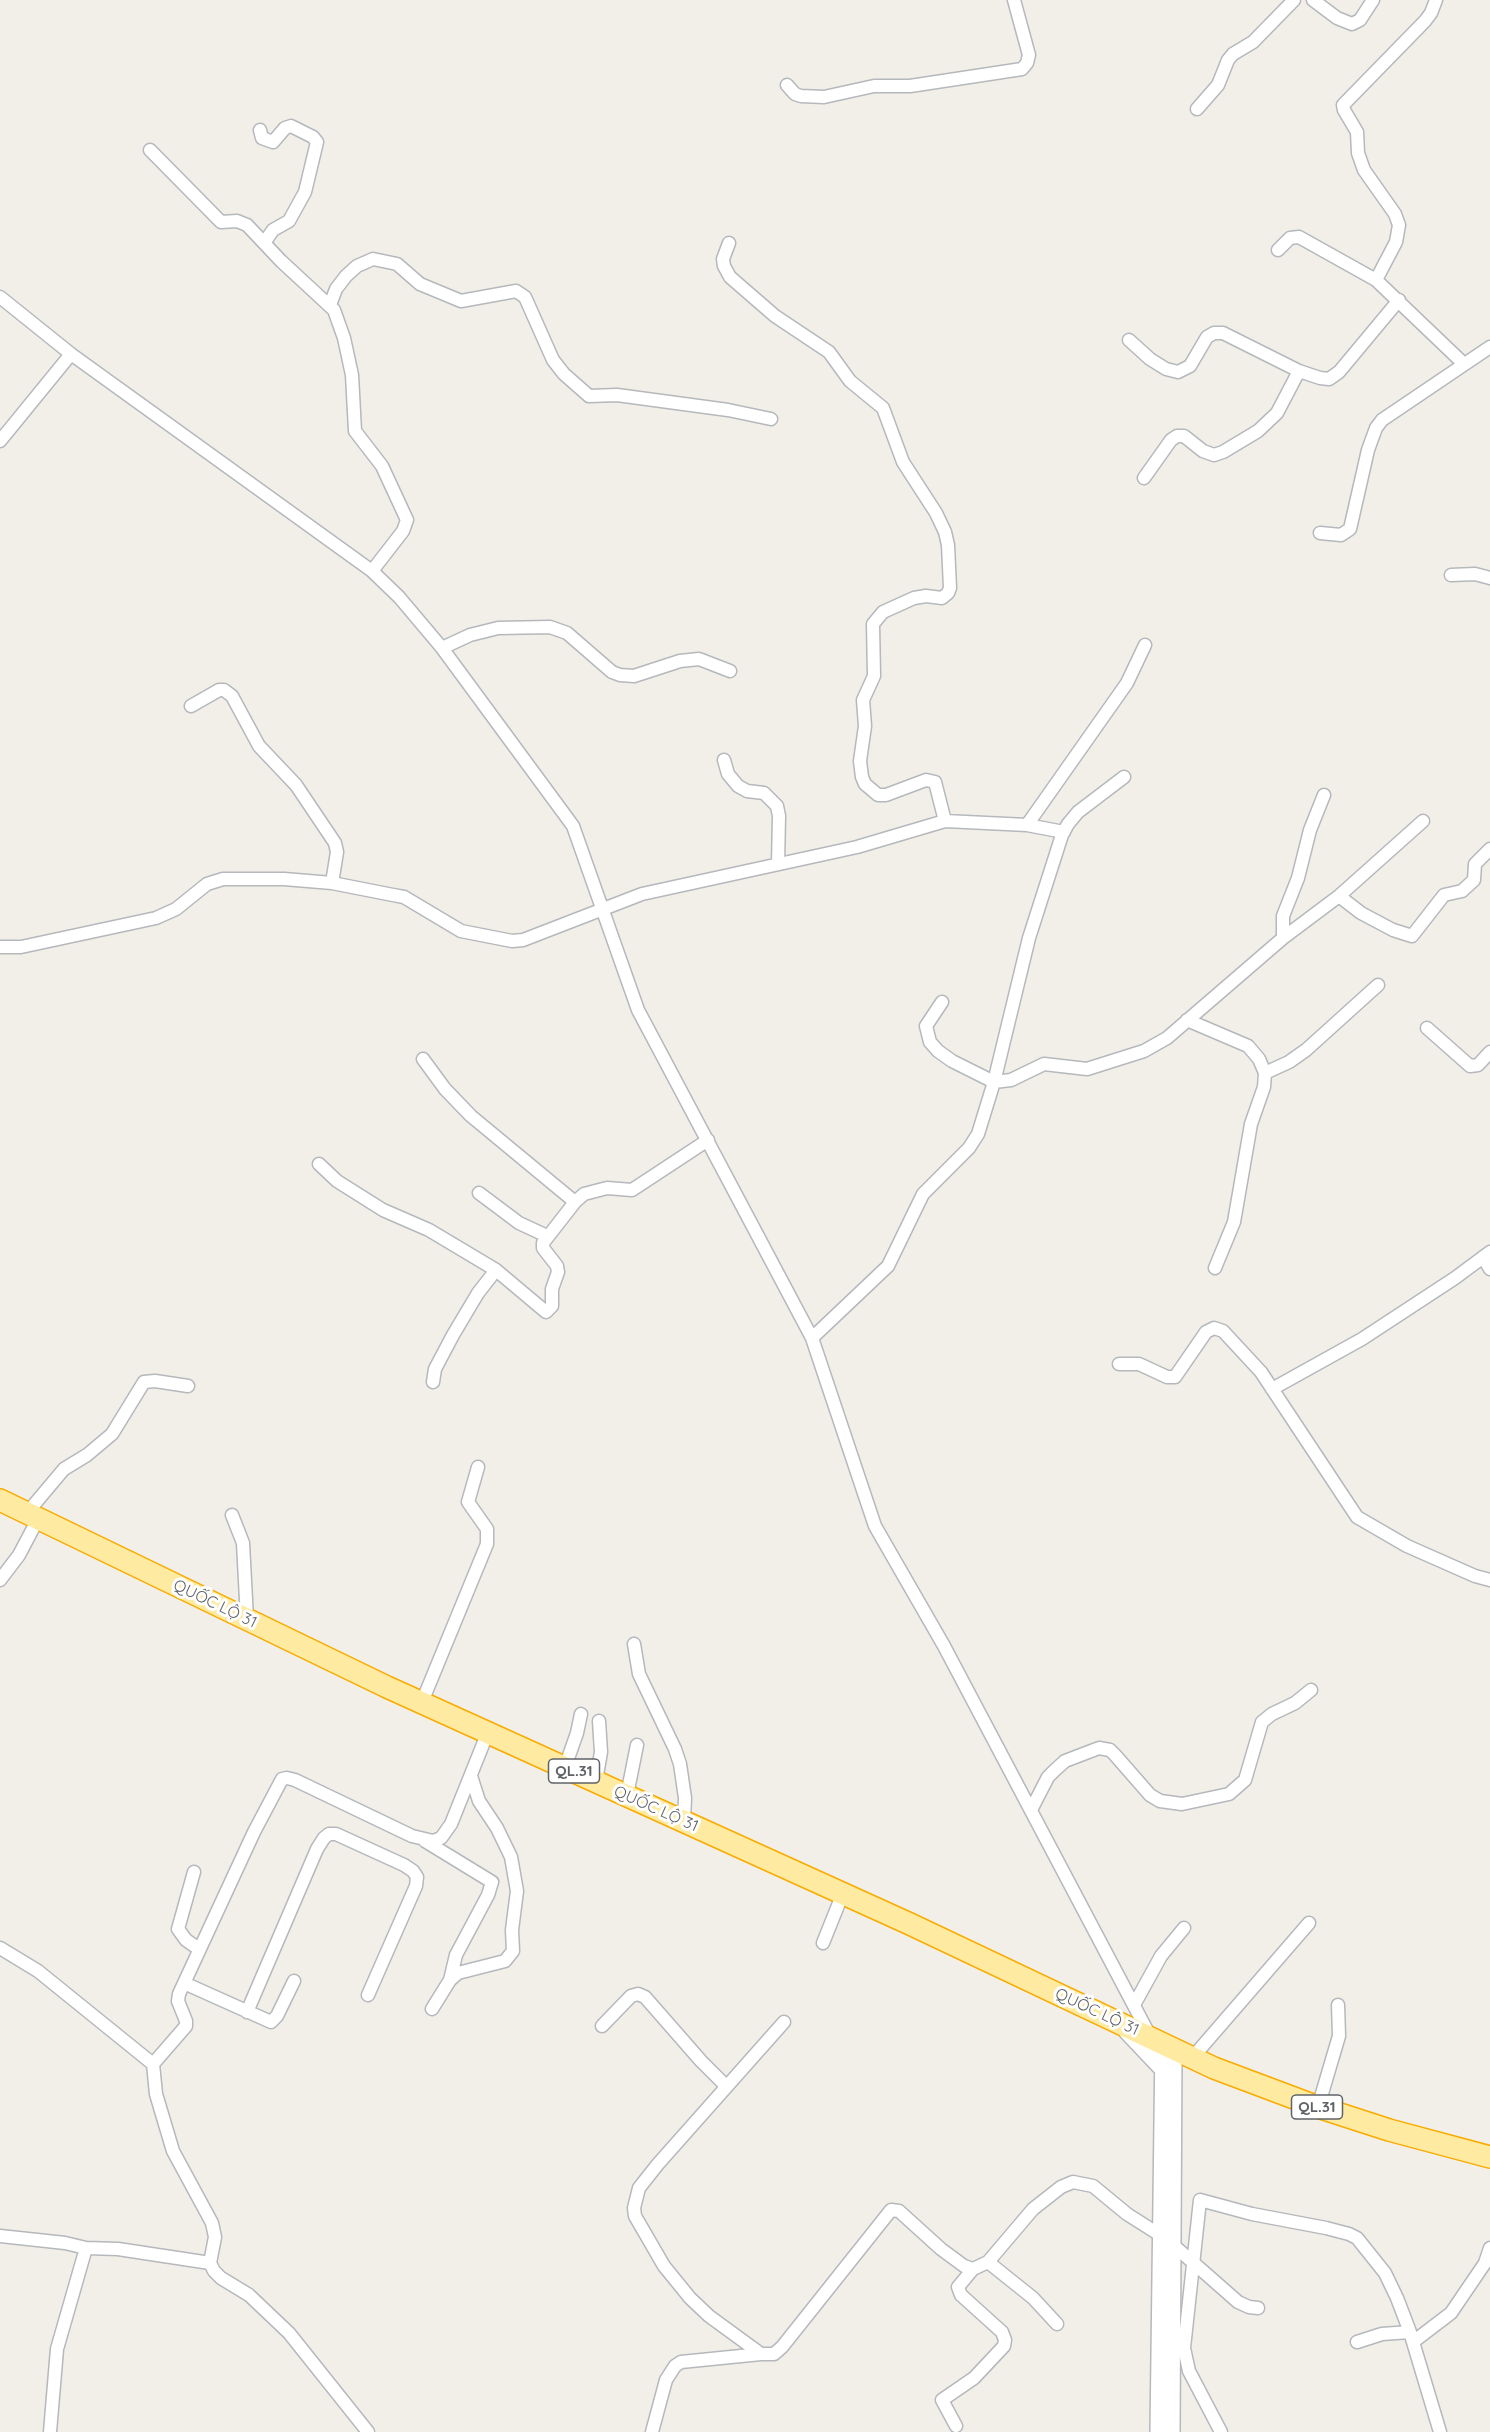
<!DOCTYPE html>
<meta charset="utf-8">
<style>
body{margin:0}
canvas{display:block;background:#f1efe8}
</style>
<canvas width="1490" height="2432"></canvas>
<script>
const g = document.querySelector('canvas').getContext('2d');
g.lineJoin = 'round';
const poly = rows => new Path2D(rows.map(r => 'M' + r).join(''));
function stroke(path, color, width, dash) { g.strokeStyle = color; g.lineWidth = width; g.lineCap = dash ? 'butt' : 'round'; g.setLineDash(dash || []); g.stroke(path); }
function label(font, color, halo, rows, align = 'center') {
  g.font = font + ' Quicksand,sans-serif'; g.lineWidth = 6; g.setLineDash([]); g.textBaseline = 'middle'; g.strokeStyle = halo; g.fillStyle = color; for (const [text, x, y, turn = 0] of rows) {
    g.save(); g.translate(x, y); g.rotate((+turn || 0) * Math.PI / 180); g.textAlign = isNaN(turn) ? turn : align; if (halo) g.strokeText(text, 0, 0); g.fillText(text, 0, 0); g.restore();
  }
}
const minor = poly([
 [1313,0,1337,18,1352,24,1360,20,1373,0],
 [787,85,795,94,801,96,824,97,874,86,910,86,1022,69,1027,63,1029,55,1014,0],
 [1197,109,1218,85,1228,60,1233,54,1253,42,1294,0],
 [260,130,262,138,273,142,285,128,291,126,313,137,317,142,305,192,289,221,273,230,264,243],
 [150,150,221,222,237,221,247,225,281,261,334,310,344,338,352,375,355,431,382,466,407,520,403,531,372,571],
 [1278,250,1290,238,1299,237,1376,280,1464,364],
 [1376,280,1396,242,1399,225,1395,214,1364,170,1358,153,1357,132,1344,110,1343,105,1425,21,1431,13,1436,0],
 [0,297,71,354,372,571,399,597,442,648,573,826,638,1010,812,1338,875,1526,944,1646,1150,2036],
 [330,305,336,289,346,276,357,266,373,259,397,264,420,284,461,301,516,291,525,297,553,360,564,374,589,396,617,395,728,410,771,419],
 [1129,340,1150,359,1166,369,1178,372,1190,366,1207,337,1214,333,1223,333,1299,371,1320,378,1329,379,1339,372,1399,300],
 [0,441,71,354],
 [1144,478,1171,440,1177,436,1184,436,1203,451,1214,455,1223,452,1258,431,1277,413,1299,371],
 [1320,533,1341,535,1350,529,1368,450,1376,428,1382,420,1490,347],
 [1451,575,1475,574,1490,578],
 [442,648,470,635,498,628,550,627,567,633,612,672,620,675,634,676,680,661,699,659,730,671],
 [191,706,219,690,224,690,232,696,259,746,296,785,335,843,337,852,332,883],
 [724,760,728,774,738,786,747,791,764,793,777,806,779,816,778,864],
 [945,821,1027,825,1064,832],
 [1027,825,1127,683,1145,645],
 [1339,896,1361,913,1393,930,1412,936,1444,895,1462,891,1474,880,1475,864,1490,849],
 [1283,938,1283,916,1298,878,1310,830,1324,795],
 [0,947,21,947,156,918,176,909,207,884,223,879,284,879,332,883,393,895,404,897,461,931,512,941,523,940,642,894,857,847,945,821,935,782,926,780,886,795,878,795,865,784,862,777,860,761,865,726,863,700,874,676,873,624,883,612,914,598,926,596,942,598,948,593,950,588,948,545,945,532,936,513,903,462,883,408,850,381,829,352,775,316,730,277,724,266,723,259,729,243],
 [942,1002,926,1026,930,1042,938,1051,952,1061,994,1082,1011,1080,1044,1064,1087,1069,1144,1051,1167,1038,1283,938,1339,896,1423,821],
 [1187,1020,1248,1046,1259,1059,1265,1073,1264,1087,1251,1124,1234,1222,1215,1268],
 [1427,1028,1470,1066,1478,1065,1490,1052],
 [423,1059,445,1089,471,1116,575,1202],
 [1265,1073,1289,1062,1306,1050,1378,985],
 [319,1164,337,1181,383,1210,429,1230,496,1270,546,1312,552,1306,552,1289,558,1272,557,1266,543,1248,543,1243,575,1202,584,1194,607,1188,632,1190,708,1140],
 [479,1193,519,1223,547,1236],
 [1483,1257,1490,1269],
 [812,1338,888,1266,923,1194,969,1148,978,1134,994,1082,1029,938,1062,835,1068,824,1078,812,1124,777],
 [1119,1364,1139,1364,1167,1377,1175,1377,1206,1332,1214,1328,1223,1331,1261,1372,1357,1517,1407,1546,1475,1576,1490,1580],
 [433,1382,435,1369,453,1335,478,1293,496,1270],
 [1272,1389,1362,1339,1455,1278,1490,1252],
 [27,1513,64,1469,87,1455,112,1434,144,1382,155,1381,188,1386],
 [232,1515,243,1543,247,1619],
 [0,1580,19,1555,38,1519],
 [634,1644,639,1674,675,1749,680,1764,685,1798,684,1821],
 [422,1702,487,1544,487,1529,468,1502,478,1467],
 [565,1767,577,1733,581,1714],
 [596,1781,601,1752,599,1721],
 [627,1795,637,1745],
 [1031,1810,1048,1777,1055,1770,1065,1761,1099,1748,1110,1750,1115,1755,1150,1795,1160,1801,1182,1804,1229,1794,1245,1780,1262,1722,1272,1714,1295,1703,1311,1690],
 [425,1841,492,1882,488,1895,456,1955,450,1980],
 [194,1872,178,1929,186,1940,199,1949],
 [823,1943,843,1893],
 [0,1948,38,1971,153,2064],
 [184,1983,271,2022,277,2016,294,1981],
 [1134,2005,1161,1956,1184,1928],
 [432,2009,450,1980,458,1973,505,1961,513,1951,512,1930,517,1891,511,1857,497,1828,479,1801,471,1776],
 [247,2012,317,1849,324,1838,329,1834,336,1834,404,1865,413,1871,417,1877,416,1886,368,1995],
 [784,2022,658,2164,639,2188,634,2208,635,2216,664,2266,690,2298,709,2316,761,2354,774,2354,782,2347,891,2210,899,2211,941,2249,964,2266,973,2269,988,2262,1033,2209,1061,2187,1073,2182,1093,2186,1127,2214,1160,2235],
 [602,2026,631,1996,638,1994,645,1997,701,2061,726,2086],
 [1193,2057,1309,1923],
 [1318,2107,1339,2036,1338,2005],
 [0,2236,65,2243,86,2248,118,2249,210,2263],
 [1172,2244,1238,2302,1249,2307,1258,2308],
 [988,2262,1033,2298,1057,2324],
 [1357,2342,1382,2334,1410,2332],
 [1413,2342,1451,2313,1485,2263,1490,2248],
 [956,2426,942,2400,974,2378,1004,2346,1005,2340,1002,2332,961,2295,958,2287,973,2269],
 [50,2432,57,2349,86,2248],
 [368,2432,289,2333,249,2295,221,2278,214,2271,210,2263,215,2237,212,2223,173,2151,156,2094,153,2064,186,2026,186,2021,178,2001,179,1994,254,1832,282,1779,287,1778,295,1780,412,1836,433,1841,441,1838,451,1824,488,1732],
 [652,2432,666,2380,675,2366,681,2362,761,2354],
 [1221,2432,1189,2371,1184,2348,1200,2200,1252,2214,1326,2228,1349,2234,1357,2238,1385,2273,1397,2298,1410,2332,1440,2432]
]);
const tertiary = poly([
 [1126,2031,1161,2068],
 [1158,2432,1163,2043],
 [1172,2432,1174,2048]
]);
const trunk = poly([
 [0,1500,387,1687,910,1924,1214,2068,1318,2107,1389,2130,1490,2157]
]);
stroke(minor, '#b5b8bc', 15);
stroke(tertiary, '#b5b8bc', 18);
stroke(trunk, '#f9ab00', 24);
stroke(minor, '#fff', 12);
stroke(tertiary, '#fff', 15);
stroke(trunk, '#feeaa1', 21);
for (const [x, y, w] of [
 [574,1771,51],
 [1317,2107,51]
]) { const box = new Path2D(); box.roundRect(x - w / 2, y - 12, w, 24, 4.5); g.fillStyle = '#fff'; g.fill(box); stroke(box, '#5f6368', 1.5); }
label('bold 15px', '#5f6368', null, [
 ["QL.31",574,1771],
 ["QL.31",1317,2107]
]);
label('16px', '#5f6368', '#fff', [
 ["QUỐC LỘ 31",215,1604,26],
 ["QUỐC LỘ 31",656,1809,24],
 ["QUỐC LỘ 31",1097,2012,25]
]);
</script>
